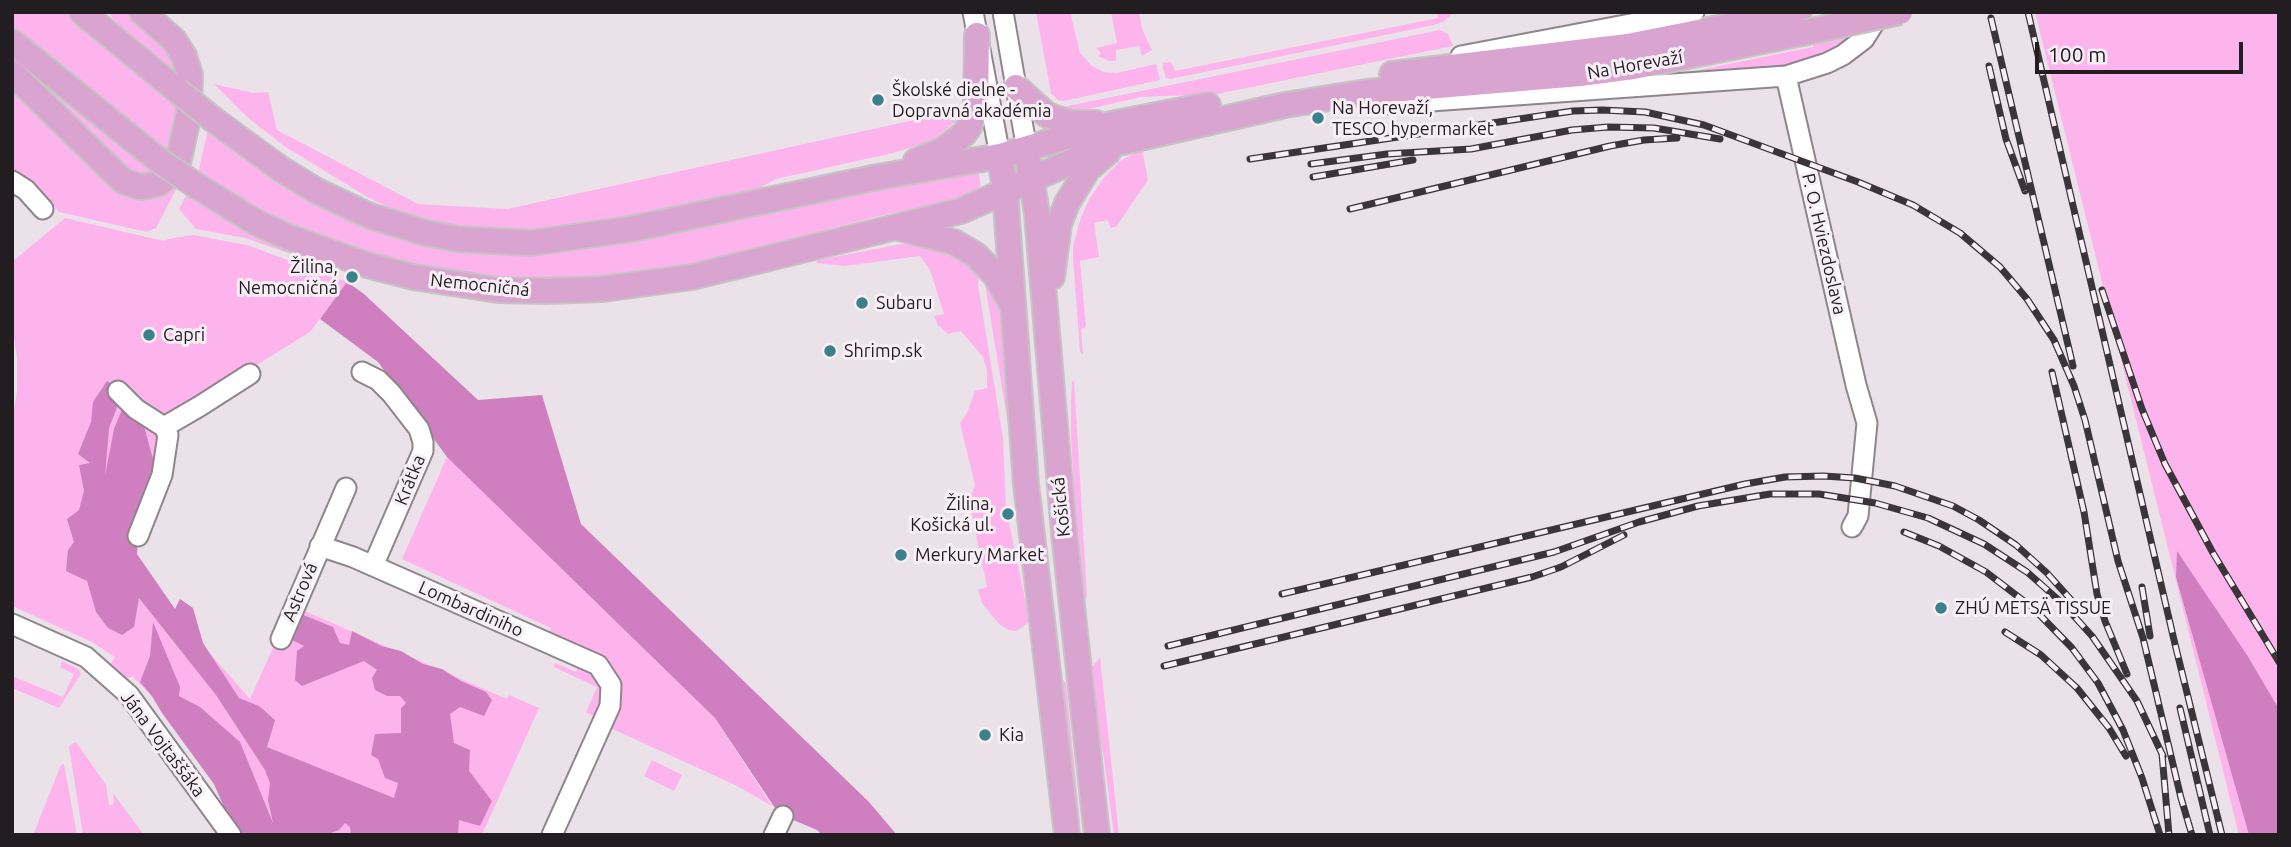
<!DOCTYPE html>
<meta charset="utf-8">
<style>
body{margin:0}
#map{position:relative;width:2291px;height:847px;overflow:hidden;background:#ebe2e9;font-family:Ubuntu,sans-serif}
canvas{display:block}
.frame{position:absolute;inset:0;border:14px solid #211d20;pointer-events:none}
.scale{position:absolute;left:2035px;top:42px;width:208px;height:32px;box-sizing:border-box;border:4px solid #211d20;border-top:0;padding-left:9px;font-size:21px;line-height:24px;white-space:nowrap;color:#211d20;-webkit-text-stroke:5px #f8eff6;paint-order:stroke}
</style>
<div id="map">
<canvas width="2291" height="847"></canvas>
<div class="frame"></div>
<div class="scale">100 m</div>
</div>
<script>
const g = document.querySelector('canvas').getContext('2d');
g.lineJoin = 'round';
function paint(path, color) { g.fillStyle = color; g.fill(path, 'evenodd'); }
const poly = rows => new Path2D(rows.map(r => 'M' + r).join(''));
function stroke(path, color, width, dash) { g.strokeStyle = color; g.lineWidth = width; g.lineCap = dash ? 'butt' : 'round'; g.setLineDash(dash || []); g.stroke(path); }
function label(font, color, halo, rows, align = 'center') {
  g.font = font + ' Ubuntu,sans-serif'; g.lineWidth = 6; g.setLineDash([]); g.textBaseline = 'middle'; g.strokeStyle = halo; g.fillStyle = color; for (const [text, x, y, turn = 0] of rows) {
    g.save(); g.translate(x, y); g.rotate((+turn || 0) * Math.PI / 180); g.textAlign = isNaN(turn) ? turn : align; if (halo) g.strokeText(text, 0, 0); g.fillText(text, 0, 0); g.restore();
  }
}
paint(poly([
 [12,12,66,12,153,82,181,108,170,157,12,32],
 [108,12,131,12,166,42,182,78,124,34],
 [1036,12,1070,12,1080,53,1092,66,1104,72,1117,73,1156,64,1160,80,1064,101,1058,100,1051,93],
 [1111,12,1139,12,1142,29,1152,50,1142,56,1139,46,1116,50,1116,61,1109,61,1098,56,1101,53,1096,48,1117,43],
 [1437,12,1453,13,1443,22,1434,25,1170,79,1166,78,1163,69,1163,63,1171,62,1175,71,1438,18],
 [2035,12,2279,12,2279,835,2239,835],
 [1440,30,1448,34,1453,46,1217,94,1141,97,1067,114,1058,108],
 [1851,36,1830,51,1795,62,1784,71,1649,80,1813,47,1813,44],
 [12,54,132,155,159,175,139,179,12,63],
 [12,81,116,184,170,183,177,188,156,228,147,232,59,212,28,178,12,169],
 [214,84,253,93,268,92,277,130,418,204,507,209,960,110,955,122,932,141,893,153,776,179,756,190,685,209,524,234,495,233,419,222,369,198,284,146,247,117],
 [208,129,456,247,969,171,979,173,981,189,956,200,875,217,686,267,552,283,448,275,343,248,255,210,198,174],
 [1142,149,1148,180,1116,227,1111,228,1107,220,1094,223,1099,257,1080,261,1086,327,1081,329,1083,354,1080,352,1073,257,1073,246,1081,217,1090,198,1103,179,1120,161],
 [187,194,244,228,309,260,245,238,196,229,179,209],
 [65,218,164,241,168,239,193,235,247,245,347,282,310,332,164,422,131,553,164,601,250,699,277,639,298,608,507,699,509,695,539,708,482,835,239,835,234,815,214,784,149,693,132,676,124,681,109,666,115,657,92,642,12,606,12,420,17,392,17,357,12,327,12,262],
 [902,244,924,244,951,252,980,271,978,285,1003,438,1006,509,1029,618,1028,623,1016,631,1009,630,999,624,982,603,978,590,987,587,969,500,975,485,960,423,967,413,975,391,987,388,987,370,983,357,961,331,948,334,938,325,934,316,944,314,930,270,920,256,845,266,816,263,818,260],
 [984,278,1003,312,1010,388,1010,437],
 [1074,380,1087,596,1083,603,1081,601,1071,439,1071,401,1072,382],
 [447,457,474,478,715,718,772,806,735,785,606,726,615,686,548,638,551,628,402,559],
 [1100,657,1119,835,1114,835,1104,759,1089,679,1090,670],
 [62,661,78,669,81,674,59,708,12,688,12,676,63,697,74,674,60,667],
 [580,662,594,670,603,686,605,703,595,717,586,712,597,687,554,667,555,663,576,672],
 [1062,679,1066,683,1080,821,1076,823,1059,682],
 [76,742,106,785,109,805,114,804,113,793,144,835,83,835,69,747,71,744],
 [652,760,682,775,674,791,644,776],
 [64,764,77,835,33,835,61,765]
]), '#fdb4ed');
paint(poly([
 [347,282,364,294,478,400,542,395,581,524,869,802,897,835,822,835,817,830,779,814,715,718,447,457,378,362,320,319],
 [107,381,123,392,109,428,105,476,114,429,125,402,142,419,163,495,138,539,137,554,175,609,180,599,193,608,203,643,239,698,259,706,275,720,267,747,394,798,398,783,385,778,378,759,371,755,375,734,401,733,401,708,406,703,400,696,387,696,375,690,372,678,377,670,364,661,302,686,295,680,297,651,304,646,290,639,301,614,333,627,340,643,349,645,352,631,381,646,401,651,423,664,442,669,461,681,486,692,492,700,484,716,460,707,450,714,454,743,470,750,469,771,492,801,480,826,459,820,458,835,351,835,350,827,345,823,339,830,325,835,236,835,214,784,162,713,152,696,140,682,150,656,153,622,180,687,179,696,200,707,240,742,273,823,268,800,270,783,265,770,216,695,139,598,134,627,122,635,108,628,96,612,87,581,66,571,68,550,74,542,67,519,79,510,84,491,79,465,90,463,78,454,91,422,93,402],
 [2177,551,2247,655,2279,709,2279,835,2249,835,2176,577]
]), '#cf7fbf');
const minor = poly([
 [973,12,1000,156],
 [1003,12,1027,150],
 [1461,56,1694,12],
 [1786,76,1856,385,1867,423,1858,516,1852,527],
 [1367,92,1388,104,1786,76,1827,63,1843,55,1864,39,1881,12],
 [12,181,26,190,43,209],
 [362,372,378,380,391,393,419,429,423,442,423,451,373,566],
 [118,391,136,409,164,427],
 [164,427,200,406,250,374],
 [138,536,162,475,168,435,164,427],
 [320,546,353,557,598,665,611,685,610,706,552,835],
 [12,624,86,657,129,695,231,835],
 [281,639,346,488],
 [774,835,783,816]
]);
const major = poly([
 [82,12,178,91],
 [12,42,161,162],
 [12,73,123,181,141,187,158,184,169,175,179,159,189,113,190,75,184,56,174,40,142,12],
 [1392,74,1628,46,1799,12],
 [1016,87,1047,115,1070,123,1096,123],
 [214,120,281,169,317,191,370,216,426,233,458,239,531,243,631,229,878,177,1000,156,1111,124,1208,105],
 [1000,156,1005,191,1026,484,1067,835],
 [916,161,943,150,964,134,969,127,976,105,977,35],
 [1029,164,1037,214,1064,533,1097,835],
 [197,186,257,223,288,237,367,265,413,277,498,290,546,291,603,289,692,277,961,211,1109,145,1285,105,1367,92,1580,74,1633,67,1807,32],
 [899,228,954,242,976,255,996,276,1011,303],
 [1052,277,1059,224,1067,203,1088,169,1108,152]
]);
stroke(minor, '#8e868c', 23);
stroke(major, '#c5c4c5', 28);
stroke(minor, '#fff', 19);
stroke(major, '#d9a4cf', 24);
const rail = poly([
 [2028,12,2174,640,2222,835],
 [1991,18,2073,366],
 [1989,66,2006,139,2025,191],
 [1250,159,1573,111,1602,110,1645,112,1704,125,1858,182,1913,205,1960,233,2000,267,2027,299,2054,340,2074,386,2085,420,2118,561,2143,638,2181,798,2192,835],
 [1311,164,1387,154,1471,149,1572,130,1608,127,1654,128,1720,139],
 [1313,177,1413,160],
 [1350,209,1610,146,1644,140,1677,138],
 [2102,290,2142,409,2165,464,2213,553,2279,662],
 [2052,372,2084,512,2097,594,2105,621,2127,674],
 [1904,532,1939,546,1986,572,2033,608,2072,648,2098,683,2123,730,2142,778,2160,835],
 [2142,587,2150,636],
 [1282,594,1745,484,1785,477,1823,476,1855,478,1895,486,1953,506,1979,520,2016,545,2047,573,2073,602],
 [2005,632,2041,655,2077,688,2109,728,2126,756],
 [1168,646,1554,552,1639,522,1698,506,1770,494,1819,494,1875,503,1928,518,1984,544,2027,572,2062,603,2092,636,2137,701,2163,756],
 [1164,666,1532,577,1561,567,1624,535],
 [2180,708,2210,835],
 [2162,754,2169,835]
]);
stroke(rail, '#3a3539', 7);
stroke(rail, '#f8eff6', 4.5, [13]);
const majorBridge = poly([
 [1807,32,1900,12],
 [178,91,214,120],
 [161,162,197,186]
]);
stroke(majorBridge, '#c5c4c5', 28, []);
stroke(majorBridge, '#d9a4cf', 24);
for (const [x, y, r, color] of [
 [878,100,7,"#3b818c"],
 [1318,118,7,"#3b818c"],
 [352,277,7,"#3b818c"],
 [862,303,7,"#3b818c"],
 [149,335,7,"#3b818c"],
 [830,351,7,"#3b818c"],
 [1008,514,7,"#3b818c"],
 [901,555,7,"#3b818c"],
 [1941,608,7,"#3b818c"],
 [985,735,7,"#3b818c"]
]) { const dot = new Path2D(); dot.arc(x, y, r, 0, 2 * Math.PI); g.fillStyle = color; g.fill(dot); stroke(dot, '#f8eff6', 2.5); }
label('18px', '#211d20', '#f8eff6', [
 ["Na Horevaží",1635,65,-10],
 ["P. O. Hviezdoslava",1824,244,77],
 ["Nemocničná",480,285,6],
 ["Krátka",410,480,-68],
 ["Košická",1061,507,-96],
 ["Astrová",300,592,-67],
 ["Lombardiniho",471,609,24],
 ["Jána Vojtaššáka",163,744,53]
]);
label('18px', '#211d20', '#f8eff6', [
 ["Školské dielne -",892,90],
 ["Dopravná akadémia",892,111],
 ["Na Horevaží,",1332,108],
 ["TESCO hypermarket",1332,129],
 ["Žilina,",338,267,"right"],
 ["Nemocničná",338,288,"right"],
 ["Subaru",876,303],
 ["Capri",163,335],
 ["Shrimp.sk",844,351],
 ["Žilina,",994,504,"right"],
 ["Košická ul.",994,525,"right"],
 ["Merkury Market",915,555],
 ["ZHÚ METSÄ TISSUE",1955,608],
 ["Kia",999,735]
], 'left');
</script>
